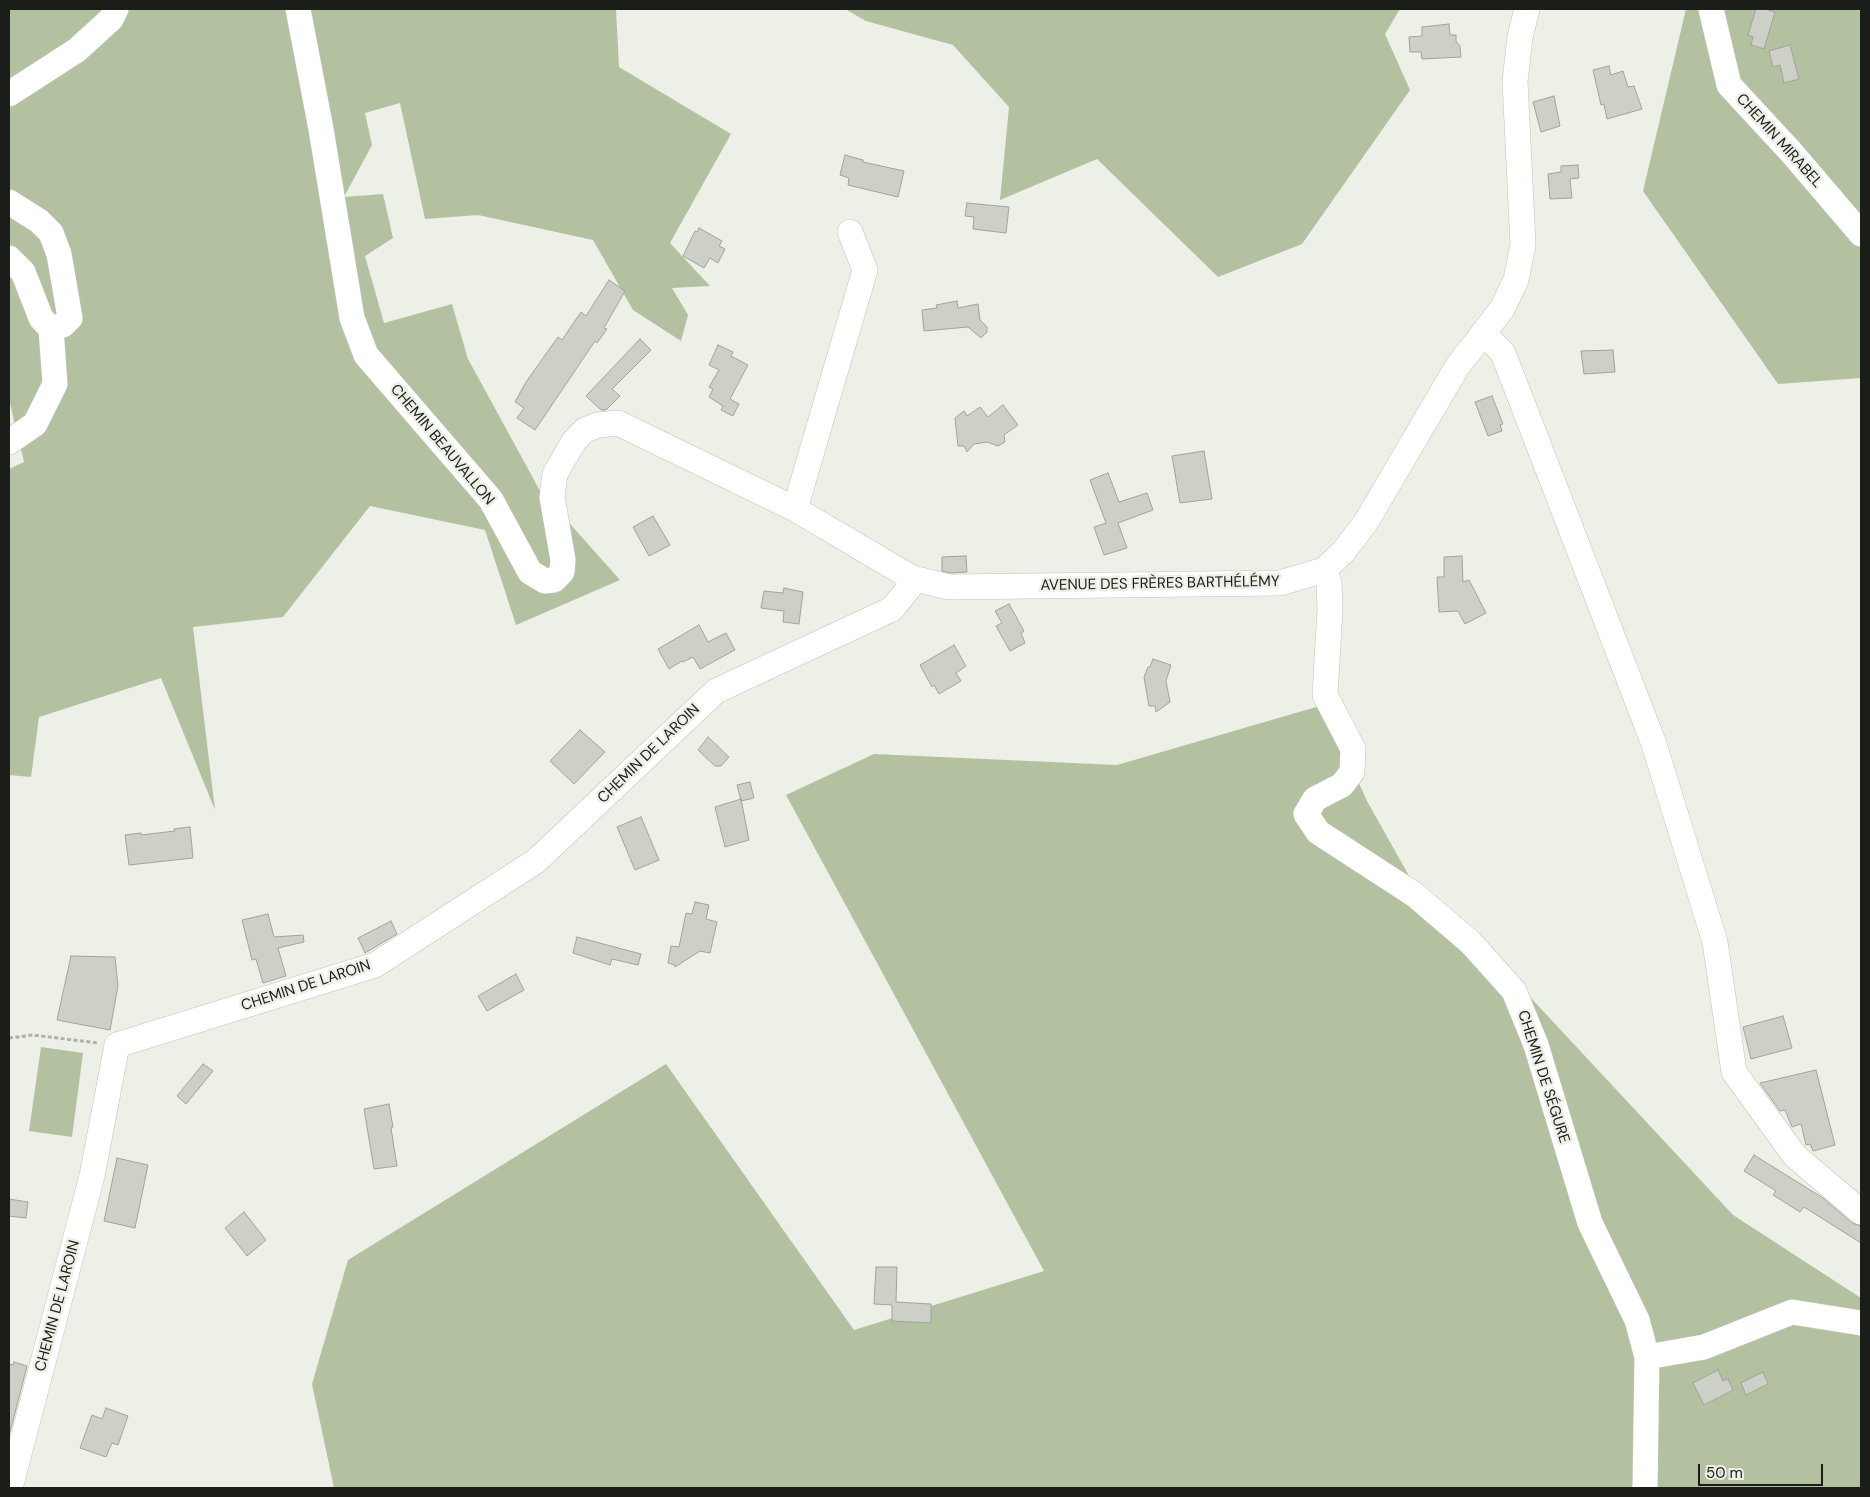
<!DOCTYPE html>
<meta charset="utf-8">
<style>
body{margin:0}
#map{position:relative;width:1870px;height:1497px;overflow:hidden;background:#ecf0e6;font-family:"DM Sans",sans-serif}
canvas{display:block}
.frame{position:absolute;inset:0;border:10px solid #1b1d19;pointer-events:none}
.scale{position:absolute;left:1698px;top:1464px;width:125px;height:22px;box-sizing:border-box;border:2px solid #1b1d19;border-top:0;padding-left:6px;font-size:15px;line-height:18px;white-space:nowrap;color:#1b1d19;-webkit-text-stroke:4px #ecf0e6;paint-order:stroke}
</style>
<div id="map">
<canvas width="1870" height="1497"></canvas>
<div class="frame"></div>
<div class="scale">50 m</div>
</div>
<script>
const g = document.querySelector('canvas').getContext('2d');
g.lineJoin = 'round';
function paint(path, color) { g.fillStyle = color; g.fill(path, 'evenodd'); }
const poly = rows => new Path2D(rows.map(r => 'M' + r).join(''));
function stroke(path, color, width, dash) { g.strokeStyle = color; g.lineWidth = width; g.lineCap = dash ? 'butt' : 'round'; g.setLineDash(dash || []); g.stroke(path); }
function label(font, color, halo, rows, align = 'center') {
  g.font = font + ' "DM Sans",sans-serif'; g.lineWidth = 5; g.setLineDash([]); g.textBaseline = 'middle'; g.strokeStyle = halo; g.fillStyle = color; for (const [text, x, y, turn = 0] of rows) {
    g.save(); g.translate(x, y); g.rotate((+turn || 0) * Math.PI / 180); g.textAlign = isNaN(turn) ? turn : align; if (halo) g.strokeText(text, 0, 0); g.fillText(text, 0, 0); g.restore();
  }
}
paint(poly([
 [9,9,616,9,619,67,731,134,670,243,710,286,672,288,688,315,681,341,633,310,593,240,478,215,425,219,400,103,365,113,372,145,344,197,383,194,393,238,365,256,384,323,452,304,468,359,539,489,620,580,516,625,485,530,370,506,283,617,193,627,215,810,161,678,39,717,31,777,9,775,9,469,24,462,9,399],
 [845,9,1400,9,1385,34,1410,90,1302,244,1218,277,1097,159,1000,200,1009,107,953,45,866,21],
 [1686,9,1861,9,1861,378,1778,384,1643,191],
 [1323,705,1367,801,1422,899,1503,968,1733,1215,1861,1298,1861,1488,334,1488,312,1384,348,1260,666,1064,854,1330,1044,1271,786,795,874,754,1117,765],
 [41,1047,83,1053,72,1137,29,1131]
]), '#b4c1a0');
const building = poly([
 [1756,9,1765,9,1775,12,1764,49,1751,45,1753,37,1748,35,1756,9],
 [1449,24,1450,35,1456,35,1456,41,1460,46,1461,57,1422,59,1421,52,1410,52,1409,37,1422,36,1422,27,1449,24],
 [1790,45,1799,79,1784,83,1780,65,1773,67,1769,51,1790,45],
 [1609,66,1611,75,1623,71,1628,87,1634,86,1642,109,1607,119,1604,104,1601,105,1593,70,1609,66],
 [1554,96,1560,126,1541,132,1533,102,1554,96],
 [845,155,863,160,863,162,904,171,898,197,848,185,849,178,840,175,845,155],
 [1578,165,1579,178,1570,179,1572,198,1550,199,1548,174,1561,172,1561,166,1578,165],
 [967,203,1009,207,1006,233,973,229,974,217,965,216,967,203],
 [699,228,722,241,719,246,725,249,718,263,710,258,704,268,683,256,695,231,697,232,699,228],
 [609,280,625,291,604,328,607,329,597,343,595,341,535,430,517,418,524,408,515,402,526,382,558,337,562,340,581,312,586,316,609,280],
 [957,301,958,308,978,304,980,320,987,327,987,332,981,338,968,327,924,331,922,310,937,308,936,305,957,301],
 [640,339,651,350,612,389,620,396,606,410,601,410,586,396,640,339],
 [718,345,733,352,731,356,748,365,730,399,739,404,733,416,721,410,723,406,709,397,713,389,709,387,719,370,709,365,718,345],
 [1613,350,1615,372,1584,374,1581,351,1613,350],
 [1492,396,1503,424,1500,425,1502,431,1488,436,1475,402,1492,396],
 [1003,405,1018,425,1004,435,1005,442,998,446,987,442,974,444,967,452,964,446,958,446,955,418,964,411,967,416,980,407,988,417,1003,405],
 [1204,451,1212,499,1180,503,1172,456,1204,451],
 [1108,473,1119,502,1147,493,1153,510,1118,523,1127,548,1104,555,1094,527,1106,523,1090,480,1108,473],
 [653,516,670,545,649,556,633,527,653,516],
 [966,556,967,572,951,573,942,571,942,557,966,556],
 [1462,556,1463,582,1469,580,1486,613,1465,624,1458,611,1439,612,1437,577,1444,577,1444,557,1462,556],
 [784,588,803,592,799,624,783,622,784,611,761,608,764,591,783,593,784,588],
 [1009,604,1024,631,1021,633,1025,643,1010,651,996,626,1002,623,995,611,1009,604],
 [699,625,708,642,726,633,735,650,700,669,693,657,683,662,682,661,669,669,658,649,699,625],
 [954,645,966,666,956,673,961,681,939,694,934,685,932,687,920,665,954,645],
 [1153,659,1171,665,1166,681,1170,702,1156,712,1155,706,1149,706,1144,677,1148,667,1150,667,1153,659],
 [580,730,605,752,574,784,550,761,580,730],
 [708,737,729,757,721,766,715,766,698,750,708,737],
 [750,782,754,798,741,801,737,785,750,782],
 [741,799,749,840,725,847,715,807,741,799],
 [641,817,659,860,635,870,617,827,641,817],
 [190,827,193,858,129,865,125,835,141,833,141,835,175,831,174,829,190,827],
 [695,902,709,905,706,919,717,922,710,953,700,951,675,967,675,965,668,963,671,946,679,947,686,913,692,914,695,902],
 [268,914,274,937,303,935,304,942,278,948,286,976,263,983,256,959,252,960,242,920,268,914],
 [391,921,397,934,365,953,358,938,391,921],
 [577,937,641,954,638,965,612,959,610,965,573,953,577,937],
 [71,956,115,957,118,986,110,1030,57,1020,71,956],
 [516,974,524,990,487,1011,478,996,516,974],
 [1783,1016,1792,1048,1751,1059,1743,1027,1783,1016],
 [203,1064,213,1071,186,1104,177,1096,203,1064],
 [1816,1070,1835,1145,1813,1151,1810,1144,1806,1145,1801,1124,1792,1127,1785,1110,1780,1111,1760,1083,1816,1070],
 [389,1104,393,1127,391,1128,397,1166,374,1169,364,1109,389,1104],
 [1754,1155,1823,1198,1852,1223,1861,1226,1861,1243,1804,1207,1800,1212,1773,1195,1776,1191,1744,1171,1754,1155],
 [117,1158,148,1165,135,1228,104,1221,117,1158],
 [9,1199,28,1202,26,1218,9,1216,9,1199],
 [244,1212,266,1240,247,1256,225,1228,244,1212],
 [876,1267,897,1267,896,1302,931,1304,931,1323,892,1321,892,1305,874,1304,876,1267],
 [14,1362,27,1366,9,1436,9,1364,13,1365,14,1362],
 [1718,1370,1723,1381,1728,1379,1733,1390,1704,1405,1693,1383,1718,1370],
 [1763,1372,1768,1384,1746,1395,1741,1383,1763,1372],
 [106,1408,128,1416,118,1445,112,1443,106,1457,80,1448,92,1415,102,1419,106,1408]
]);
paint(building, '#ccd0c6');
stroke(building, '#a0a49b', 1);
const minor = poly([
 [298,9,321,129,352,318,366,355,491,500,530,572,545,581,554,580,562,572,563,560,552,497,555,474,574,441,585,430,598,425,618,423,795,509,912,578,949,587,1280,583,1324,570,1344,551,1366,522,1457,367,1502,309,1516,280,1523,245,1515,81,1520,37,1527,9],
 [1711,9,1729,85,1791,152,1861,234],
 [9,94,77,50,111,19,116,9],
 [9,202,39,221,51,233,59,254,70,318,63,325,51,329,41,318,23,272,9,258],
 [1483,333,1503,353,1654,744,1715,942,1734,1072,1795,1156,1861,1212],
 [9,442,35,424,55,384,51,329],
 [795,509,865,270,850,232],
 [1324,570,1329,582,1330,609,1325,695,1353,749,1352,772,1342,785,1315,799,1306,814,1318,832,1415,895,1471,943,1514,991,1536,1045,1590,1223,1637,1320,1647,1357,1645,1488],
 [1647,1357,1704,1347,1792,1312,1861,1323],
 [10,1488,92,1176,117,1045,375,965,536,861,716,691,892,609,909,588,912,578]
]);
stroke(minor, '#c1c5bb', 26);
stroke(poly([
 [9,1038,33,1035,98,1043]
]), '#adb1a8', 3, [4, 2.5]);
stroke(minor, '#fff', 25);
label('15px', '#1b1d19', '#ecf0e6', [
 ["CHEMIN MIRABEL",1779,141,48],
 ["CHEMIN BEAUVALLON",442,445,50],
 ["AVENUE DES FRÈRES BARTHÉLÉMY",1160,584,-1],
 ["CHEMIN DE LAROIN",649,754,-44],
 ["CHEMIN DE LAROIN",306,986,-18],
 ["CHEMIN DE SÉGURE",1543,1077,72],
 ["CHEMIN DE LAROIN",58,1306,-75]
]);
</script>
